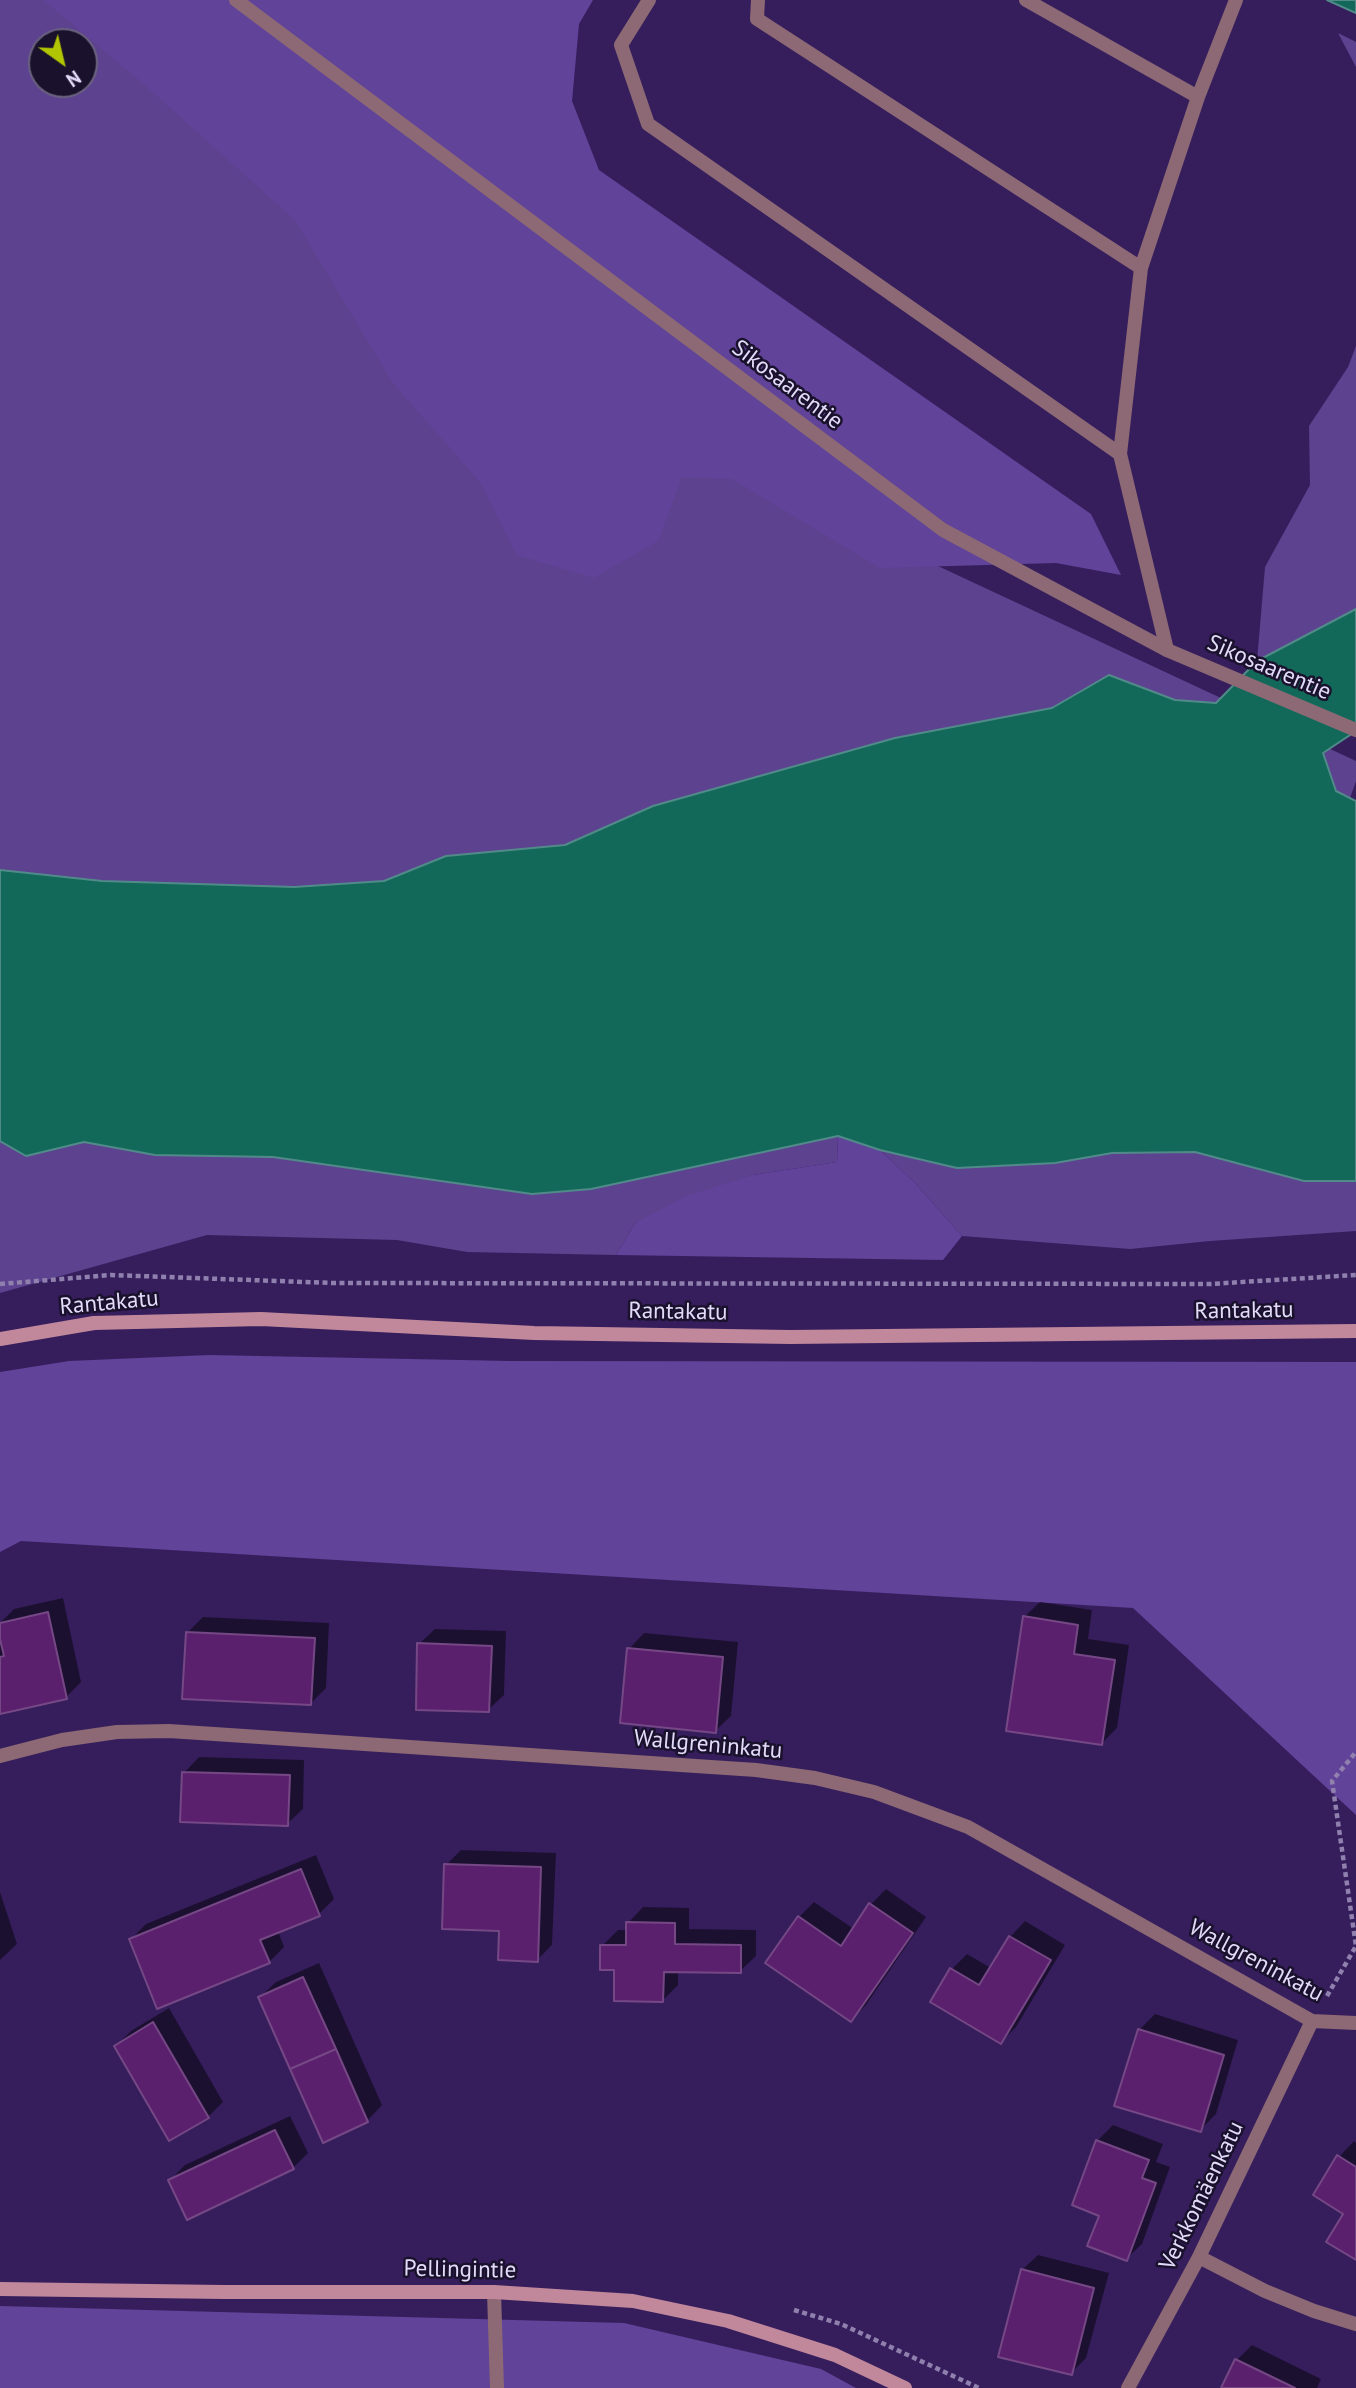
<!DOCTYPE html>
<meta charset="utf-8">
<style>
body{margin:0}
#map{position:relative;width:1356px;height:2388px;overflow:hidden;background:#361e5d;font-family:"PT Sans",sans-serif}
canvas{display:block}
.north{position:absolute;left:28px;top:28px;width:70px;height:70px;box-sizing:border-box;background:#1a112c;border:2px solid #6a627e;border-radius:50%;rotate:146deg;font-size:19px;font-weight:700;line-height:28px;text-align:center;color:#e2dbfa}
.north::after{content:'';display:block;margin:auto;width:24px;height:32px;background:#b1c500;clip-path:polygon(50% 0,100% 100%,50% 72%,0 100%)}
</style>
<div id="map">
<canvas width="1356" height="2388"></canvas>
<div class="north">N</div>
</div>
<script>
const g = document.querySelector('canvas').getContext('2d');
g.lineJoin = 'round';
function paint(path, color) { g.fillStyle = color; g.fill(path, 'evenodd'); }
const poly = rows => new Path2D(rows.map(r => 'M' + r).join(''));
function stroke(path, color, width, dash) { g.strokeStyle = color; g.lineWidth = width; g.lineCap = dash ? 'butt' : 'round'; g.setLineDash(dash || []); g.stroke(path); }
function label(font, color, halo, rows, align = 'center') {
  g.font = font + ' "PT Sans",sans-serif'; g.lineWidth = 5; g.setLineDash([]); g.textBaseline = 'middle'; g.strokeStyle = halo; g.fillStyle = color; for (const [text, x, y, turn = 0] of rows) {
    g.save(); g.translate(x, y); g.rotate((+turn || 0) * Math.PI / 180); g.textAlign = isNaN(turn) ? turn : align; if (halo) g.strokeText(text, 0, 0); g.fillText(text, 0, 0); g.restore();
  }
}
paint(poly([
 [0,0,184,0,925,560,1356,761,1356,781,1350,798,1356,801,1293,1040,753,1153,838,1136,837,1162,753,1175,635,1223,616,1255,467,1252,397,1240,207,1235,0,1293],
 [42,42,84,42,84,84,42,84],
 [1338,33,1356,42,1356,67],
 [1356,346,1356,609,1257,661,1265,567,1310,485,1309,426,1348,367],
 [1057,1137,1356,1162,1356,1231,1210,1241,1130,1249,962,1236,915,1183,880,1150,957,1168]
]), '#5d4290');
paint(poly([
 [44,0,593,0,579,24,572,101,599,170,1091,514,1121,575,1056,563,880,568,732,479,682,477,658,541,594,578,517,555,481,483,393,383,295,220,146,86],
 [838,1136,880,1150,915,1183,962,1236,943,1260,616,1255,635,1223,687,1196,753,1175,837,1162],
 [209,1355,510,1361,1356,1362,1356,1815,1133,1608,21,1541,0,1552,0,1372,69,1361],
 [0,2306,624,2323,821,2369,856,2388,0,2388]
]), '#614399');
const water = poly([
 [1327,0,1356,0,1356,13,1327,0],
 [1356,609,1356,731,1323,753,1336,791,1356,801,1356,1181,1304,1181,1195,1152,1112,1153,1055,1163,957,1168,880,1150,838,1136,591,1189,532,1194,273,1157,155,1155,84,1142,26,1156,0,1141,0,870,102,881,294,887,384,881,446,856,565,845,653,806,895,738,1052,708,1109,675,1175,700,1216,703,1257,661,1356,609]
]);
paint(water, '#126959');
stroke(water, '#508b89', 2);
paint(poly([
 [63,1598,81,1682,66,1697,0,1712,0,1646,3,1645,0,1623,14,1609],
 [1040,1602,1092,1610,1088,1639,1129,1645,1117,1728,1102,1743,1024,1617],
 [203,1617,329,1623,326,1688,311,1703,187,1633],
 [435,1629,506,1631,504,1695,488,1710,419,1644],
 [644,1633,738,1642,731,1716,715,1731,629,1649],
 [199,1757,304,1760,303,1809,287,1824,184,1773],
 [461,1850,556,1853,552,1945,537,1960,501,1929,446,1865],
 [316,1855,334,1899,319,1914,278,1931,284,1947,269,1962,131,1939,146,1924],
 [886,1889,926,1917,866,2005,851,2020,799,1917,814,1902,854,1929,871,1904],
 [0,1892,17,1944,0,1960],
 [643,1907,689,1908,689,1929,756,1930,756,1956,740,1971,678,1971,678,1985,663,2000,616,1968,602,1946,618,1930,628,1930,628,1923],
 [1025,1921,1065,1945,1016,2027,1001,2042,952,1969,967,1954,991,1968,1010,1937],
 [319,1963,382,2105,367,2121,260,1997,276,1982],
 [169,2008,223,2102,208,2117,116,2046,131,2031],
 [1155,2014,1238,2040,1216,2114,1200,2130,1117,2105,1140,2029],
 [290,2116,308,2153,293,2168,170,2180,185,2165],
 [1113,2125,1163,2144,1156,2162,1170,2167,1142,2244,1126,2259,1101,2215,1097,2141],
 [1354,2141,1356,2143,1356,2258,1346,2214,1339,2157],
 [1038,2255,1109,2273,1086,2358,1071,2373,1022,2270],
 [1252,2345,1321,2379,1317,2388,1223,2388,1237,2360]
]), '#0007');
const building = poly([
 [48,1612,67,1699,0,1714,0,1657,4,1656,0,1639,0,1623,48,1612],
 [1023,1616,1078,1625,1074,1654,1115,1660,1102,1745,1006,1731,1023,1616],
 [186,1632,315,1638,311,1705,182,1699,186,1632],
 [417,1643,492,1646,489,1712,416,1710,417,1643],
 [627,1648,723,1657,716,1733,620,1723,627,1648],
 [182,1772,290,1775,288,1826,180,1822,182,1772],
 [444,1864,541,1867,538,1962,498,1960,499,1931,442,1929,444,1864],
 [301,1869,320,1916,260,1940,270,1963,157,2009,129,1939,301,1869],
 [869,1903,913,1933,851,2022,765,1963,798,1916,841,1946,869,1903],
 [626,1922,675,1923,675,1944,741,1945,741,1973,664,1972,663,2002,614,2001,614,1970,600,1970,600,1945,626,1945,626,1922],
 [1009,1936,1051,1960,1001,2044,930,2002,950,1968,979,1985,1009,1936],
 [303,1977,336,2049,290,2069,258,1997,303,1977],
 [153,2022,209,2118,169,2141,114,2046,153,2022],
 [1138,2029,1224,2055,1201,2132,1114,2106,1138,2029],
 [336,2049,368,2122,323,2143,290,2069,336,2049],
 [275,2130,294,2169,187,2220,168,2180,275,2130],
 [1096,2140,1149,2160,1142,2178,1156,2183,1127,2261,1087,2246,1099,2216,1072,2205,1096,2140],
 [1337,2155,1356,2167,1356,2260,1326,2242,1343,2214,1313,2195,1337,2155],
 [1021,2269,1094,2288,1072,2375,998,2357,1021,2269],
 [1235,2359,1295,2388,1221,2388,1235,2359]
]);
paint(building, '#5a206d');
stroke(building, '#754885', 2);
stroke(poly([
 [0,1284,111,1275,333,1283,1210,1284,1356,1275],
 [1327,1996,1356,1946,1332,1781,1356,1752],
 [794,2310,841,2324,979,2388]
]), '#8f80ae', 4.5, [5, 3.5]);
stroke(poly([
 [649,0,621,45,648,124,1120,454],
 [758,0,757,19,1141,268],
 [1026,0,1198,97],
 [1167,650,1120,454,1141,268,1198,97,1236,0],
 [494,2292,497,2388]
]), '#8c6974', 14);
stroke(poly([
 [236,0,943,530,1167,650,1356,730],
 [0,1756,62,1740,117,1732,169,1731,756,1770,815,1778,874,1792,968,1827,1312,2021,1356,2023],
 [1199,2257,1265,2291,1314,2311,1356,2324],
 [1128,2388,1199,2257,1312,2021]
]), '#8c6974', 14);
stroke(poly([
 [0,1339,94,1323,261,1319,534,1333,790,1337,1356,1331],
 [0,2289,224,2292,494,2292,633,2301,728,2321,835,2355,905,2388]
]), '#c1889c', 14);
label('23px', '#e2dbfa', '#1a112c', [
 ["Sikosaarentie",787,385,37],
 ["Sikosaarentie",1269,668,23],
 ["Rantakatu",109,1303,-5],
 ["Rantakatu",1244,1311,-1],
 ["Rantakatu",678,1312,1],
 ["Wallgreninkatu",708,1745,5],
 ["Wallgreninkatu",1256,1961,28],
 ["Verkkomäenkatu",1202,2196,-64],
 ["Pellingintie",460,2270,1]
]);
</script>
